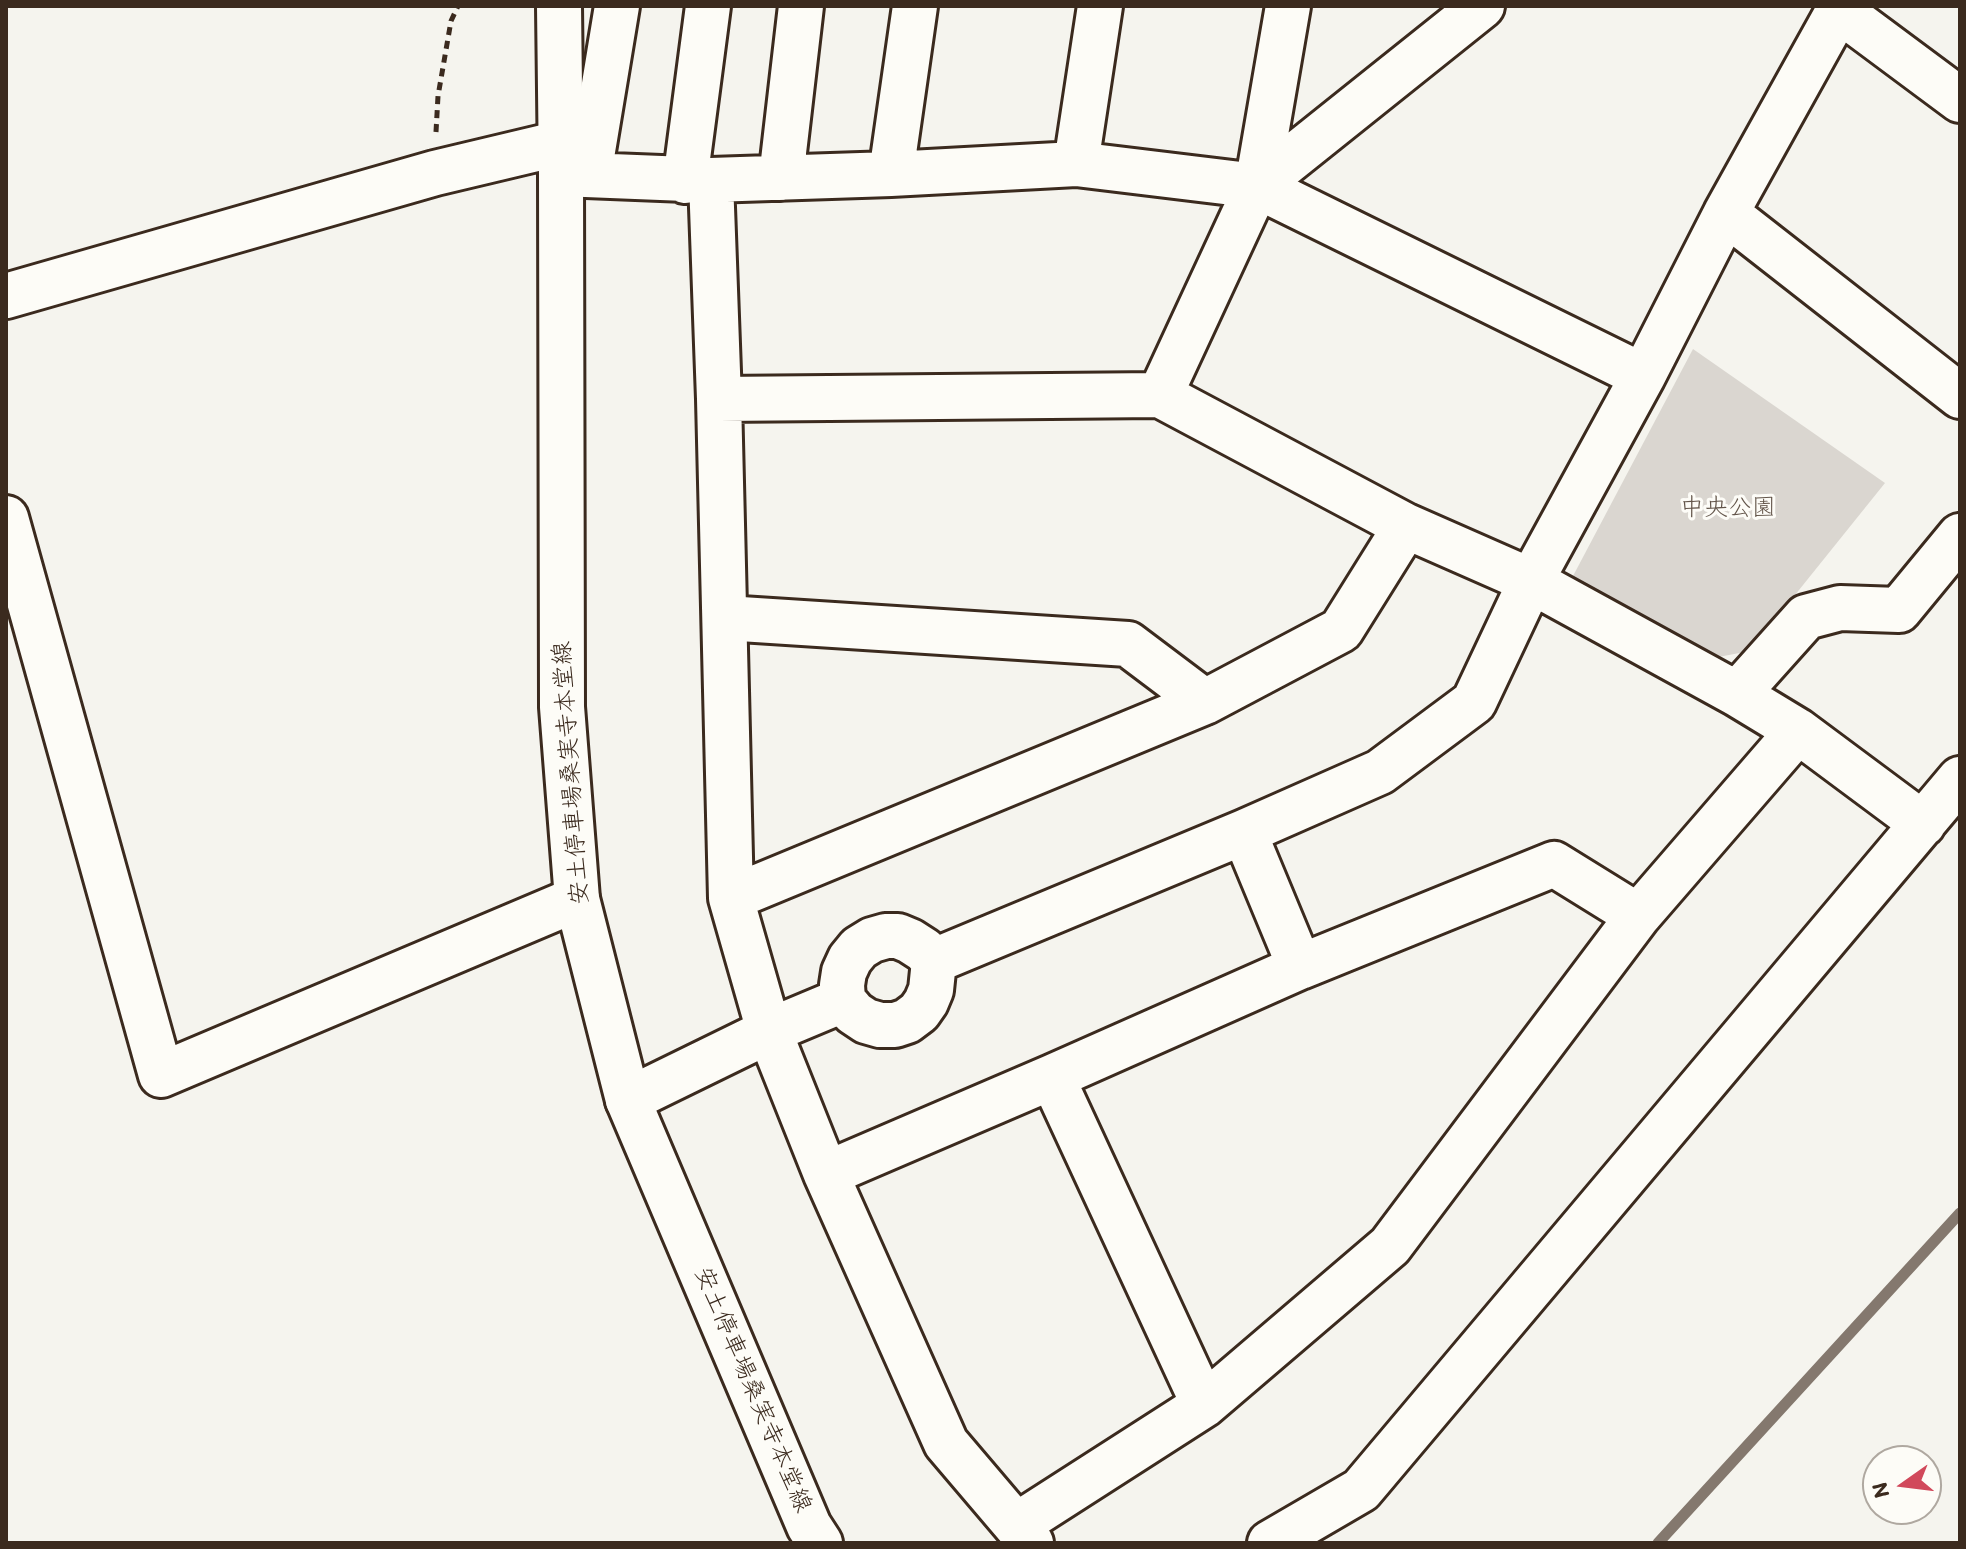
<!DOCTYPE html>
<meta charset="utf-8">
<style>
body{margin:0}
#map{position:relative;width:1966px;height:1549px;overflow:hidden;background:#f5f4ee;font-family:Itim,sans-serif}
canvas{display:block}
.frame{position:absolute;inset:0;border:8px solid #3b2a1e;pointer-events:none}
.north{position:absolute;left:1862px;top:1445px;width:80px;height:80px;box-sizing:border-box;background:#fdfcf7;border:2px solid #afa8a0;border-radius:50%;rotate:256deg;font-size:22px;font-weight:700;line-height:32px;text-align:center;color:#3b2a1e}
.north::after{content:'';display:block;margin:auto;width:28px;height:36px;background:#d1495b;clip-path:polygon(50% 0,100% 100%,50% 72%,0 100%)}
</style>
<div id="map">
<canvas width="1966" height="1549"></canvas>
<div class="frame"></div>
<div class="north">N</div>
</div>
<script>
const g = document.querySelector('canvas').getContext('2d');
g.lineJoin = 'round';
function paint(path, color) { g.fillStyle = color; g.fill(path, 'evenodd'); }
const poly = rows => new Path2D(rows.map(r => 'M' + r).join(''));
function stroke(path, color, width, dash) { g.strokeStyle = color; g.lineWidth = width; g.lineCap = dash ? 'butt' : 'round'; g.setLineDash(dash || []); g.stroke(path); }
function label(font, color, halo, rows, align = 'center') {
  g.font = font + ' Itim,"Klee One",sans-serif'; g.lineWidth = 6; g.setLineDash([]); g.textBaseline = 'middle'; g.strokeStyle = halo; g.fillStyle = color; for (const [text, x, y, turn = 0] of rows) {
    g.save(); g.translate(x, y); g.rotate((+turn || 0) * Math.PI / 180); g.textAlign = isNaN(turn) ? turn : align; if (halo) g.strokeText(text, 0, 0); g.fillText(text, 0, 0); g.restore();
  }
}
paint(poly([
 [1693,349,1885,483,1750,651,1713,658,1576,586,1573,576]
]), '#dad6d0');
stroke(poly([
 [1658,1543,1960,1213]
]), '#84786e', 11);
const minor = poly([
 [1839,10,1960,100],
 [1076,164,1100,6],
 [561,174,711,180,891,174,1076,164,1257,186,1288,6],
 [891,174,915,6],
 [589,175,617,6],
 [781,178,801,6],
 [711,180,719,399,731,898,769,1031,826,1174,946,1443,1031,1543],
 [685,181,708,6],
 [1257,186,1643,376],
 [1726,213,1960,396],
 [6,296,435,173,561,143],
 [1160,395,1257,186,1482,6],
 [719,399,1160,395,1406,526,1531,581,1737,694,1798,731,1923,824],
 [6,518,161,1075,577,899],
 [725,618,1128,644,1205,702],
 [1737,694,1806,617,1840,608,1899,610,1960,536],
 [1244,832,1300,967],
 [731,898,1205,702,1341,630,1406,526],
 [886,936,898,936,910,941,924,950,934,961,931,990,926,1002,919,1012,907,1021,895,1025,880,1025,866,1021,854,1013,843,1000,842,985,844,972,850,959,859,948,872,940,886,936],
 [934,961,1244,832,1380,772,1474,702,1531,581,1643,376,1726,213,1841,6],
 [1052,1077,1204,1405],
 [628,1100,769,1031,843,1000],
 [826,1174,1052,1077,1300,967,1554,864,1638,916],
 [1017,1525,1204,1405,1390,1246,1638,916,1798,731],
 [1270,1543,1361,1490,1960,779]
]);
const major = poly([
 [559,6,561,174,562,707,577,899,628,1100,809,1526,820,1543]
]);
stroke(minor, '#3b2a1e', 50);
stroke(major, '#3b2a1e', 50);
stroke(poly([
 [436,132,438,96,451,21,458,6]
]), '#3b2a1e', 5, [8, 6]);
stroke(minor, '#fdfcf7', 44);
stroke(major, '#fdfcf7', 44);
label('24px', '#63554a', '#fdfcf7', [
 ["中央公園",1728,509]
]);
label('24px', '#3b2a1e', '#fdfcf7', [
 ["安土停車場桑実寺本堂線",572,773,-94],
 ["安土停車場桑実寺本堂線",752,1390,67]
]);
</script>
